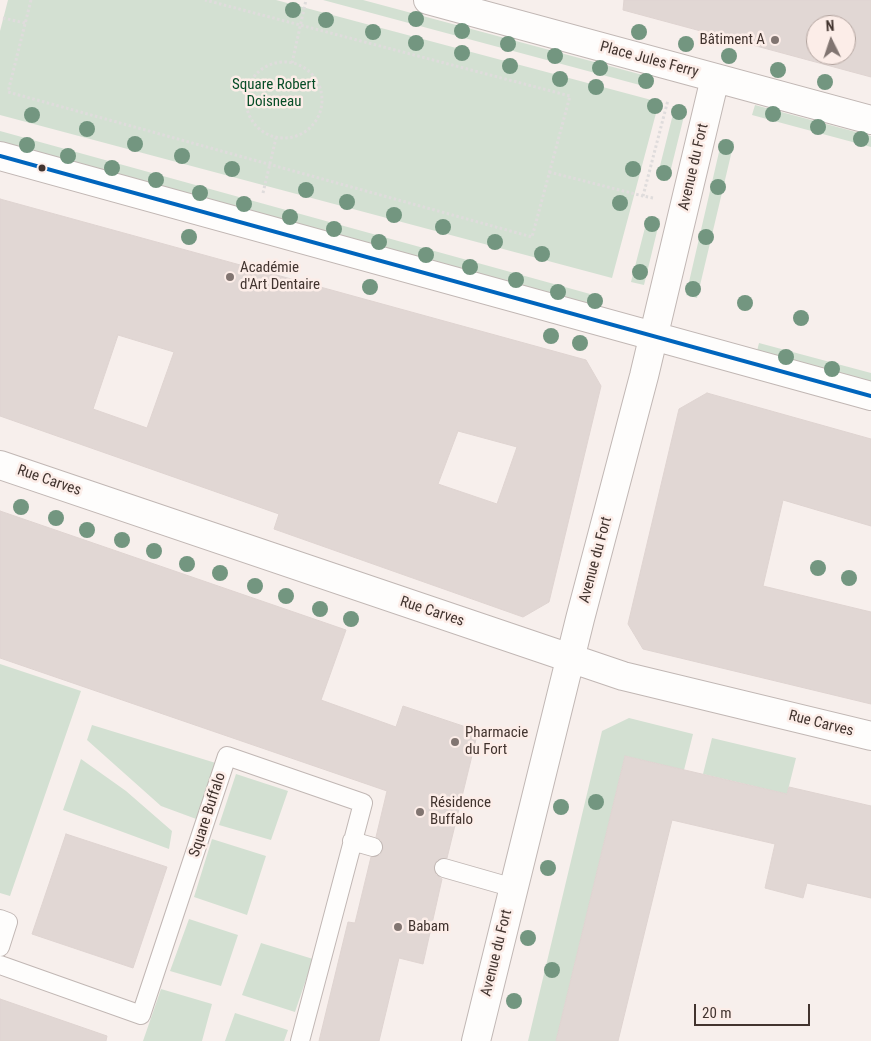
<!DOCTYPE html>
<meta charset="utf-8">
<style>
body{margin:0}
#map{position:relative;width:871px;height:1041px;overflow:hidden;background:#f7efec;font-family:"Roboto Condensed",sans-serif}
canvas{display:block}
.north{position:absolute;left:806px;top:15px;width:50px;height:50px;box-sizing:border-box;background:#fcede8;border:1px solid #b2a39e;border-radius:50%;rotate:356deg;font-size:14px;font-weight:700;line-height:20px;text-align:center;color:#42342f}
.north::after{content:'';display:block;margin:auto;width:18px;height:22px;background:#817571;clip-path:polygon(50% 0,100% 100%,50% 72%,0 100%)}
.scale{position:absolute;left:694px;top:1004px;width:116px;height:22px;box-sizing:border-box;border:2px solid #42342f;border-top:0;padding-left:6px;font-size:15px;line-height:18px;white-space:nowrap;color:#42342f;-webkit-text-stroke:4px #fcede8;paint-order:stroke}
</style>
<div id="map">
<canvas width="871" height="1041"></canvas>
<div class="north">N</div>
<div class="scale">20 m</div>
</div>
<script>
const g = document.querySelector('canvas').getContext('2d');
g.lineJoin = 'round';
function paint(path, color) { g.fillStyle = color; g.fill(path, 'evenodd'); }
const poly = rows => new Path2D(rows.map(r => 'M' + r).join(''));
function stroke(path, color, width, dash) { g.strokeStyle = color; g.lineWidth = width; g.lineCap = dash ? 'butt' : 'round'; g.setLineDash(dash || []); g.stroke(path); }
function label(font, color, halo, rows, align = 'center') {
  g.font = font + ' "Roboto Condensed",sans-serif'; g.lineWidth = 5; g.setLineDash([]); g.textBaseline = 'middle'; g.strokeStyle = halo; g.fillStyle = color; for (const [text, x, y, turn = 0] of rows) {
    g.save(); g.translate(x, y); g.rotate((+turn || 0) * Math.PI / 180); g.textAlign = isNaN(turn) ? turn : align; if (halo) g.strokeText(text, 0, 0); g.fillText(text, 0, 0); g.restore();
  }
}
paint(poly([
 [8,0,276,0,659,102,612,278,0,115,0,31],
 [323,0,363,0,654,78,651,88],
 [755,105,871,136,871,147,752,115],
 [675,106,686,108,668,181,657,178],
 [0,131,601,297,598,308,0,143],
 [722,139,734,142,697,298,686,295],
 [648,216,660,219,644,285,631,282],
 [759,343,871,373,871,387,756,355],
 [0,664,81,691,10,896,0,893],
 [629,718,693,734,684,770,625,756,556,1041,528,1041,602,731],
 [92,725,219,764,199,820,161,806,87,740],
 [712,738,796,758,787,794,703,774],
 [81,759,126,791,172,831,169,849,63,810],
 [236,774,288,791,271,840,219,825],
 [212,839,266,856,247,915,194,897],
 [189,919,238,935,221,986,170,971],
 [261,943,313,959,295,1012,242,995],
 [161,989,212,1004,202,1041,143,1041],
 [235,1013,288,1030,284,1041,225,1041]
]), '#d3e0d2');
const building = poly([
 [624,0,871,0,871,77,623,10,624,0],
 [816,25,846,25,846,55,816,55,816,25],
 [0,199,586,360,601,386,549,602,523,617,274,529,279,514,0,416,0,199],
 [118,335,174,352,147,428,93,409,118,335],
 [458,431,517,447,497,504,438,484,458,431],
 [707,393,871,439,871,526,783,500,763,586,871,612,871,704,643,649,628,624,679,409,707,393],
 [0,511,346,630,321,700,396,727,403,706,478,731,447,858,437,860,434,866,436,875,442,879,423,964,399,958,379,1041,319,1041,348,922,355,923,371,857,380,855,383,849,381,840,376,837,387,791,0,658,0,511],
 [625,756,787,794,789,787,871,806,871,898,807,883,803,898,765,888,775,844,672,820,618,1041,556,1041,625,756],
 [66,834,167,867,133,968,32,934,66,834],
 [0,999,107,1036,106,1041,0,1041,0,999]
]);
paint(building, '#e1d7d4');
stroke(building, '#dfd4d1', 1);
const lane = poly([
 [352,841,373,847],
 [444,868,514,888],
 [0,919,8,922,0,947],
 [0,965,141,1015,227,756,363,803,300,1041]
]);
const street = poly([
 [428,0,871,120],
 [0,156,871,396],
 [0,465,623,676,871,736],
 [476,1041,580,619,644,376,715,78]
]);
stroke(lane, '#c1b7b4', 20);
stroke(street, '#c1b7b4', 30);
stroke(poly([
 [31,0,8,92,532,237,570,96,205,0],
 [3,18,25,23],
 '246 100a38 38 0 1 1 76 0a38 38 0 1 1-76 0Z',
 [292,63,306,0],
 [549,172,643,196],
 [263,193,276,138],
 [653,198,643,196,668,100]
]), '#dfdcdc', 3, [2.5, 2.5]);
stroke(lane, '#fefdfc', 18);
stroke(street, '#fefdfc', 28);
stroke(poly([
 [0,156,871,396]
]), '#0065bd', 4);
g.fillStyle = '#739680';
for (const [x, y] of [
 [293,10],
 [416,19],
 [326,20],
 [462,31],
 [373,32],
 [639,32],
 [416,43],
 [508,44],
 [686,44],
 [462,53],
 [555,56],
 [729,56],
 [510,66],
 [600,68],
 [778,70],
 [560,79],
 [646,81],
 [825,82],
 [596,87],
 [655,106],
 [679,112],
 [773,114],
 [32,115],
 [818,127],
 [87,129],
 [861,139],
 [135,144],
 [27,145],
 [726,147],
 [68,156],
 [182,156],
 [112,168],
 [232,169],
 [633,169],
 [664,173],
 [156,180],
 [718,187],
 [306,190],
 [200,193],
 [347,202],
 [620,203],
 [244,204],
 [394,215],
 [290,217],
 [652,224],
 [443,227],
 [334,229],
 [189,237],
 [706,237],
 [379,242],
 [495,242],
 [542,254],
 [426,255],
 [470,267],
 [640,272],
 [516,280],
 [370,287],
 [693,289],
 [558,292],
 [595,301],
 [745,303],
 [801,318],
 [551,336],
 [580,343],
 [786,357],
 [832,369],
 [21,507],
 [56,518],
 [87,530],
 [122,540],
 [154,551],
 [187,564],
 [818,568],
 [220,573],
 [849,578],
 [255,586],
 [286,596],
 [320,609],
 [351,619],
 [596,802],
 [561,807],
 [548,868],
 [528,938],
 [552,970],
 [514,1001]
]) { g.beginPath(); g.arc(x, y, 8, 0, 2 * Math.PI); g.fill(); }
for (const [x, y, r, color] of [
 [775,40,5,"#817571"],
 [42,168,4.5,"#42342f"],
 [230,277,5,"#817571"],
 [455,742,5,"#817571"],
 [420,812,5,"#817571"],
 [398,927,5,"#817571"]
]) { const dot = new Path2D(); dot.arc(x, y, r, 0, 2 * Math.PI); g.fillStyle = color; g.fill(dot); stroke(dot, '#fcede8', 2); }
label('15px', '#42342f', '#fcede8', [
 ["Bâtiment A",765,40,"right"],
 ["Académie",240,268],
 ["d'Art Dentaire",240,285],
 ["Pharmacie",465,733],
 ["du Fort",465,750],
 ["Résidence",430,803],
 ["Buffalo",430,820],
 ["Babam",408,927]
], 'left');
label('15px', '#42342f', '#fcede8', [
 ["Place Jules Ferry",649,60,15],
 ["Avenue du Fort",694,167,-77],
 ["Rue Carves",49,481,19],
 ["Avenue du Fort",596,560,-75],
 ["Rue Carves",432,612,18],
 ["Rue Carves",821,724,14],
 ["Square Buffalo",208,815,-72],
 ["Avenue du Fort",497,953,-76]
]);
label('15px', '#074d27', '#fcede8', [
 ["Square Robert",274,85],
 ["Doisneau",274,102]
]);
</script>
